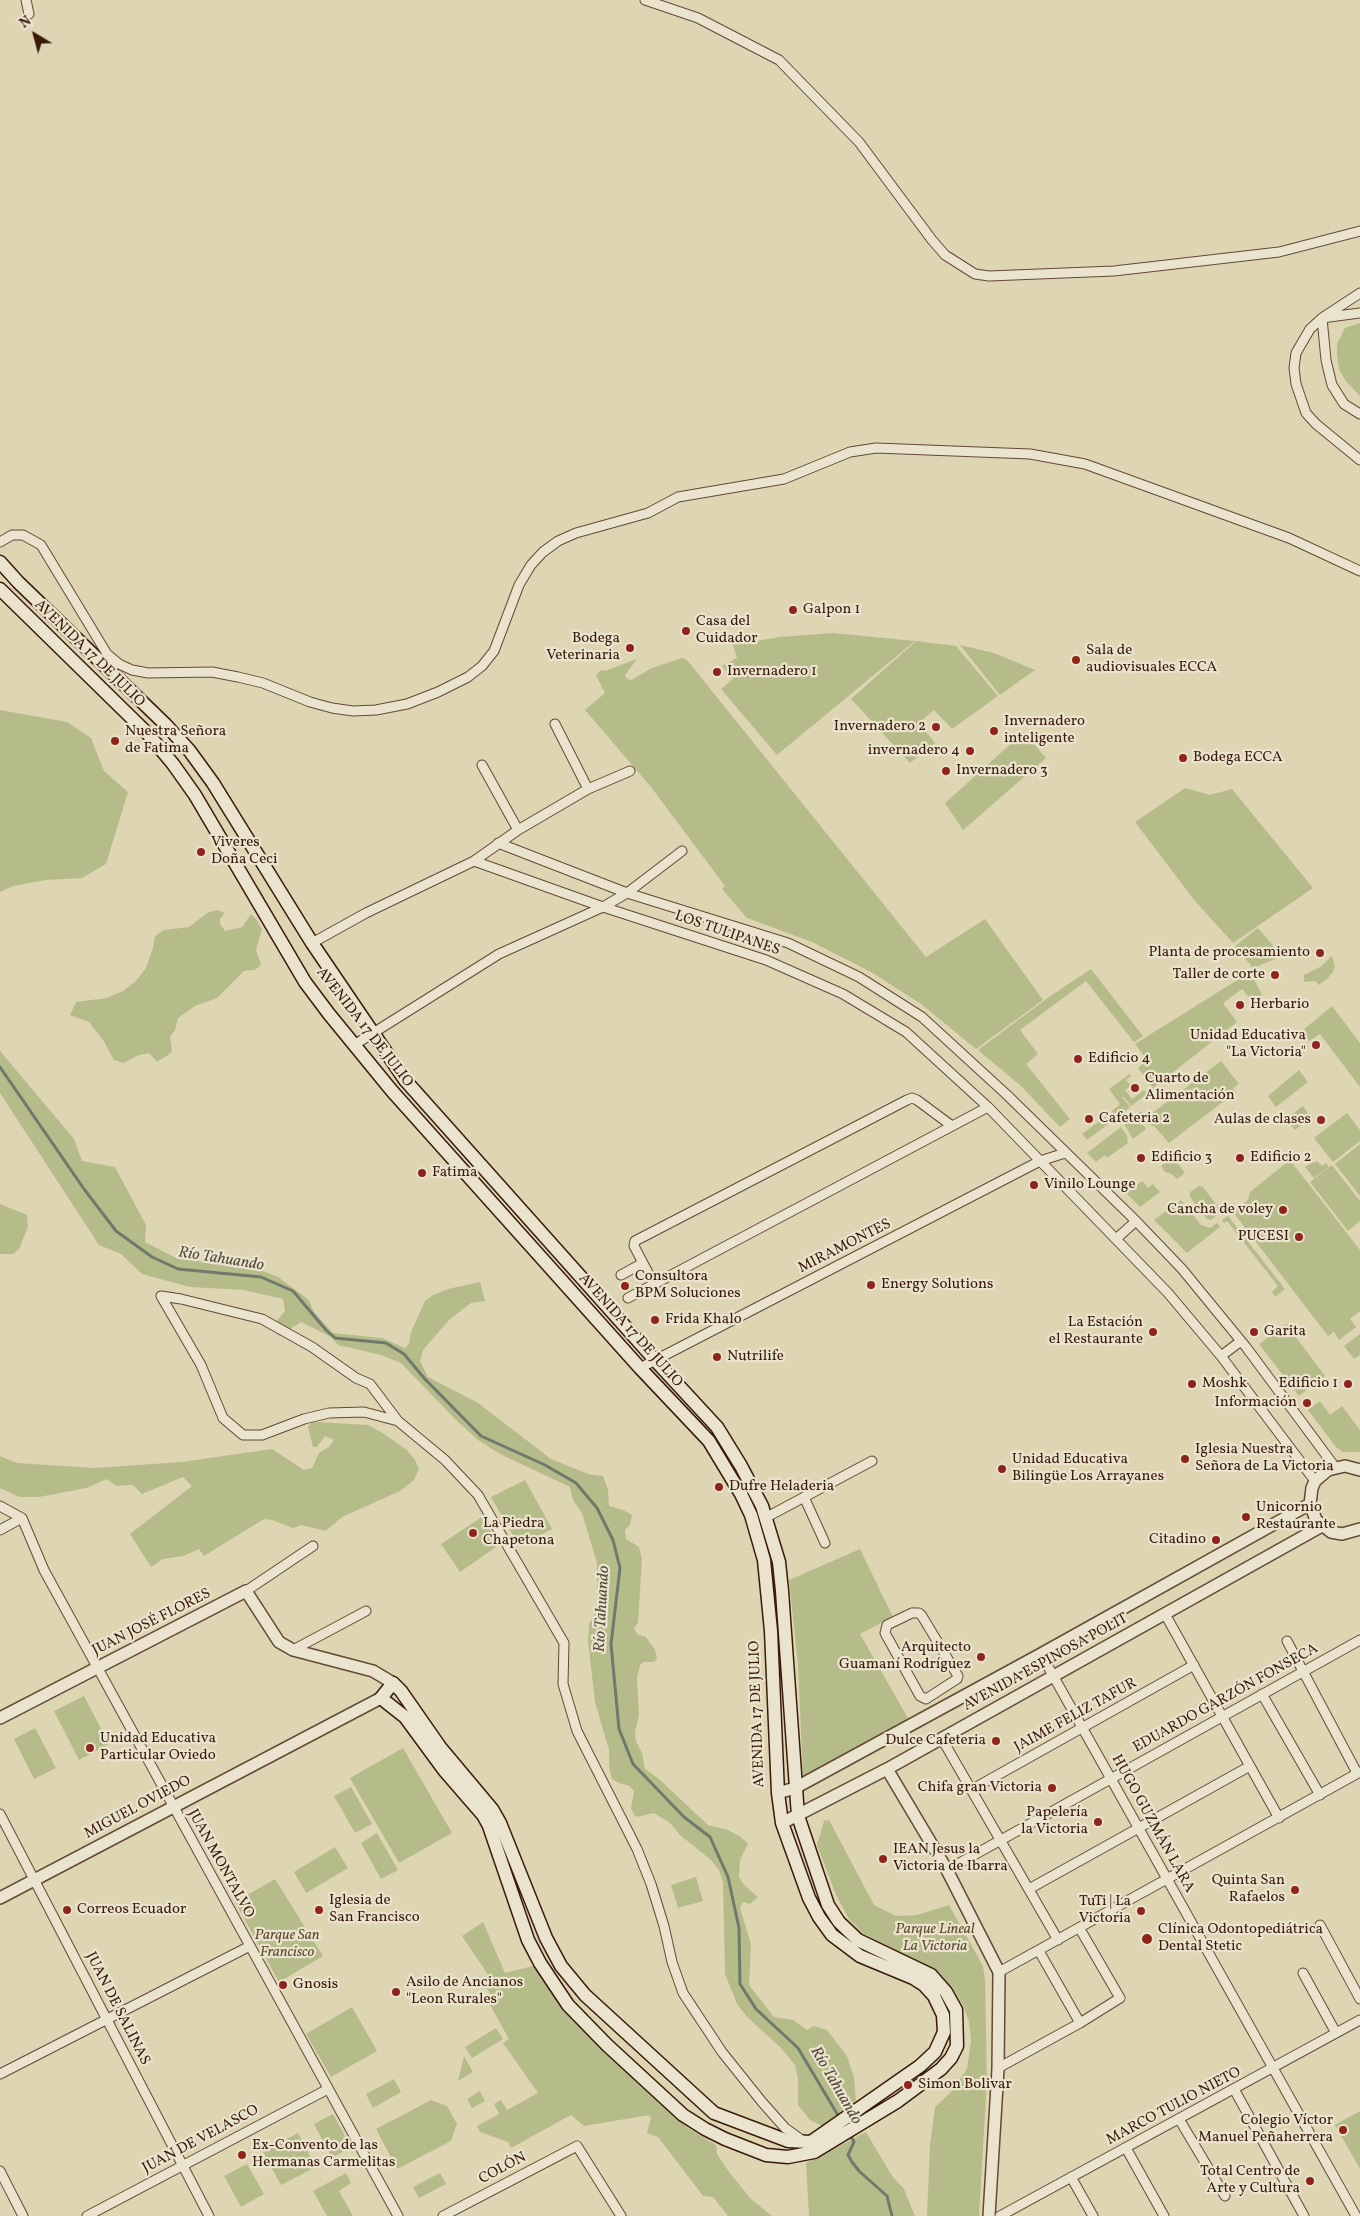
<!DOCTYPE html>
<meta charset="utf-8">
<style>
body{margin:0}
#map{position:relative;width:1360px;height:2216px;overflow:hidden;background:#ded5b3;font-family:Vollkorn,serif}
canvas{display:block}
.north{position:absolute;left:10px;top:10px;width:50px;height:50px;-webkit-text-stroke:4px #eae4ce;paint-order:stroke;rotate:323deg;font-size:14px;font-weight:700;line-height:20px;text-align:center;color:#3a1a09}
.north::after{content:'';display:block;margin:auto;width:18px;height:22px;background:#3a1a09;clip-path:polygon(50% 0,100% 100%,50% 72%,0 100%)}
</style>
<div id="map">
<canvas width="1360" height="2216"></canvas>
<div class="north">N</div>
</div>
<script>
const g = document.querySelector('canvas').getContext('2d');
g.lineJoin = 'round';
function paint(path, color) { g.fillStyle = color; g.fill(path, 'evenodd'); }
const poly = rows => new Path2D(rows.map(r => 'M' + r).join(''));
function stroke(path, color, width, dash) { g.strokeStyle = color; g.lineWidth = width; g.lineCap = dash ? 'butt' : 'round'; g.setLineDash(dash || []); g.stroke(path); }
function label(font, color, halo, rows, align = 'center') {
  g.font = font + ' Vollkorn,serif'; g.lineWidth = 4.5; g.setLineDash([]); g.textBaseline = 'middle'; g.strokeStyle = halo; g.fillStyle = color; for (const [text, x, y, turn = 0] of rows) {
    g.save(); g.translate(x, y); g.rotate((+turn || 0) * Math.PI / 180); g.textAlign = isNaN(turn) ? turn : align; if (halo) g.strokeText(text, 0, 0); g.fillText(text, 0, 0); g.restore();
  }
}
paint(poly([
 [1360,323,1360,396,1345,380,1339,369,1337,354,1337,344,1345,328],
 [833,633,915,641,777,755,721,689,733,679,722,666,737,658,733,645,780,637],
 [916,641,956,646,998,696,952,729,934,710,919,723,935,743,910,763,851,699],
 [960,645,994,653,1035,670,1000,695],
 [682,658,687,660,926,957,985,919,1043,1000,976,1049,921,1004,871,972,812,942,747,918,722,889,725,886,651,787,585,710,605,693,596,675,601,670,605,671,637,659,625,675,627,679,631,680,652,668],
 [0,710,67,722,91,738,104,771,128,792,106,864,82,878,46,880,13,886,0,892],
 [1024,732,1046,758,963,830,945,803],
 [1185,788,1210,795,1232,789,1313,888,1233,943,1195,901,1135,822],
 [217,910,225,913,220,919,220,924,225,931,242,927,251,914,256,919,262,929,256,950,261,965,255,970,244,971,217,998,195,1006,178,1018,175,1030,170,1037,172,1052,165,1057,157,1062,149,1053,139,1055,124,1063,114,1060,103,1040,89,1022,70,1015,76,1002,107,998,123,991,136,981,146,968,153,948,155,936,164,930,189,927,207,913],
 [1258,928,1282,956,1253,968,1235,946],
 [1332,956,1335,966,1333,972,1327,979,1319,985,1315,981,1304,982,1304,975,1320,967],
 [1091,969,1143,1036,1134,1042,1086,981,1020,1030,1038,1054,1026,1064,1070,1119,1060,1127,1021,1086,978,1050,1049,997],
 [1250,972,1262,995,1255,1005,1242,989,1223,1003,1237,1022,1153,1088,1138,1068,1147,1060,1135,1044],
 [1332,1006,1360,1043,1360,1087,1320,1034,1309,1041,1302,1031],
 [0,1051,74,1139,82,1161,115,1167,146,1225,145,1242,178,1259,253,1267,278,1277,309,1300,314,1312,333,1333,382,1338,405,1348,409,1344,411,1332,425,1301,433,1295,448,1289,480,1282,485,1301,471,1303,450,1319,423,1350,420,1361,428,1377,478,1403,551,1459,588,1474,603,1476,608,1490,609,1506,623,1510,632,1515,630,1525,625,1530,626,1539,639,1547,642,1559,638,1623,634,1628,637,1634,646,1637,655,1650,657,1659,654,1662,644,1662,640,1665,637,1678,639,1715,635,1732,636,1741,642,1753,645,1769,659,1779,708,1825,728,1830,741,1837,748,1844,740,1860,739,1877,744,1885,758,1897,750,1904,743,1902,740,1908,751,1944,749,1985,774,2017,793,2020,807,2030,814,2026,827,2030,847,2056,854,2078,856,2101,822,2126,810,2120,798,2105,798,2078,795,2065,780,2047,747,2017,737,2004,725,1974,723,1882,719,1870,711,1860,680,1835,670,1823,654,1813,636,1817,631,1809,634,1791,628,1785,621,1784,612,1779,609,1767,609,1750,595,1702,588,1640,589,1624,597,1611,597,1563,582,1513,573,1500,570,1487,500,1454,478,1440,455,1419,401,1363,381,1355,338,1345,331,1337,301,1322,279,1336,271,1328,285,1311,283,1299,244,1290,190,1287,142,1274,121,1254,99,1245,0,1093],
 [1221,1061,1239,1084,1233,1088,1236,1092,1169,1143,1154,1126,1145,1124,1137,1114,1141,1111,1147,1117],
 [1299,1070,1308,1082,1276,1107,1268,1096],
 [1130,1074,1131,1076,1126,1080,1131,1086,1125,1090,1132,1099,1144,1090,1147,1094,1131,1106,1124,1097,1119,1098,1123,1098,1130,1107,1117,1118,1111,1112,1120,1104,1109,1089],
 [1303,1106,1311,1118,1295,1130,1286,1119],
 [1110,1113,1115,1119,1087,1140,1082,1134],
 [1347,1113,1360,1130,1360,1141,1333,1162,1314,1138],
 [1136,1115,1146,1129,1133,1139,1124,1124],
 [1121,1127,1127,1136,1128,1143,1107,1158,1105,1155,1096,1162,1087,1153],
 [1360,1144,1360,1196,1335,1164],
 [1173,1157,1185,1173,1177,1179,1172,1174,1165,1172,1161,1166],
 [1290,1160,1360,1250,1360,1311,1350,1319,1356,1327,1339,1340,1334,1332,1328,1336,1233,1212,1248,1200,1250,1192],
 [1317,1161,1322,1166,1326,1163,1329,1167,1314,1178,1305,1167,1312,1162,1314,1163],
 [1332,1165,1360,1201,1360,1221,1348,1231,1310,1182],
 [1142,1181,1148,1188,1153,1184,1160,1192,1140,1207,1126,1193],
 [1199,1186,1203,1187,1221,1211,1211,1220,1207,1219,1190,1197,1190,1192],
 [1181,1200,1201,1225,1210,1228,1217,1223,1220,1227,1187,1253,1154,1220],
 [0,1204,27,1215,28,1227,19,1249,13,1254,0,1254],
 [1228,1216,1285,1289,1275,1297,1272,1292,1278,1286,1227,1221,1224,1223,1222,1220],
 [1286,1324,1325,1376,1299,1396,1259,1344],
 [1360,1334,1360,1355,1354,1359,1344,1346],
 [1320,1401,1330,1415,1342,1406,1360,1430,1360,1452,1343,1452,1336,1447,1308,1410],
 [317,1422,368,1425,381,1432,407,1450,415,1460,419,1469,414,1480,400,1491,342,1517,326,1531,301,1525,293,1528,272,1520,264,1519,204,1556,199,1549,183,1556,163,1559,151,1567,130,1534,192,1486,183,1477,142,1494,133,1485,116,1486,107,1479,86,1488,39,1497,20,1497,0,1488,0,1456,17,1463,94,1468,182,1462,272,1449,304,1470,312,1468,319,1453,329,1447,334,1440,325,1436,317,1447,313,1447,308,1427,311,1423],
 [525,1480,552,1529,519,1546,491,1497],
 [482,1517,499,1545,460,1572,441,1544],
 [860,1549,893,1617,860,1634,909,1720,803,1778,798,1665,789,1580],
 [84,1696,109,1744,79,1760,54,1711],
 [35,1728,56,1768,34,1779,14,1739],
 [403,1748,452,1833,399,1863,350,1778],
 [351,1787,372,1824,355,1833,334,1796],
 [829,1820,874,1905,896,1916,917,1915,949,1905,983,1966,985,1980,987,2080,979,2216,927,2216,930,2145,935,2107,951,2092,967,2069,971,2041,969,2022,963,2005,953,1988,939,1972,864,1934,849,1919,836,1895,817,1845,824,1821],
 [377,1833,398,1870,381,1879,361,1843],
 [335,1847,348,1868,306,1893,294,1872],
 [696,1877,703,1901,678,1908,671,1885],
 [275,1879,323,1956,279,1982,235,1902],
 [483,1922,505,1973,537,1965,555,1995,578,2025,672,2114,688,2128,716,2145,717,2154,729,2172,751,2199,772,2216,728,2216,713,2197,703,2196,658,2137,647,2133,651,2118,649,2115,584,2126,571,2115,511,2148,508,2142,480,2132,477,2126,499,2114,494,2104,501,2100,507,2110,538,2093,503,2043,509,2039,490,2005,495,2002,485,1985,489,1976,462,1936],
 [352,2007,377,2051,331,2077,306,2034],
 [496,2028,503,2039,472,2058,465,2047],
 [464,2056,473,2072,458,2081],
 [394,2079,401,2092,373,2108,366,2094],
 [480,2091,485,2101,472,2108,467,2099],
 [431,2100,447,2106,457,2124,451,2141,397,2169,376,2129],
 [1360,2111,1360,2169,1335,2125],
 [333,2114,351,2147,332,2158,314,2124],
 [866,2132,892,2176,904,2189,915,2216,809,2216,806,2163],
 [298,2133,316,2167,281,2185,263,2152],
 [247,2164,264,2194,241,2207,224,2176],
 [346,2173,351,2183,339,2191,353,2216,327,2216,313,2191],
 [440,2173,446,2184,419,2198,413,2187]
]), '#b6bc89');
stroke(poly([
 [0,1067,84,1189,116,1231,152,1257,178,1269,261,1277,293,1291,326,1330,335,1338,386,1343,404,1354,424,1378,481,1436,545,1465,576,1483,597,1508,613,1540,620,1568,611,1644,619,1729,633,1764,684,1817,710,1837,728,1877,739,1928,740,1984,756,2009,798,2048,839,2117],
 [849,2133,854,2142,848,2155,852,2162,859,2171,887,2196,892,2216]
]), '#6f796c', 3);
const minor = poly([
 [26,0,29,14],
 [645,0,698,18,779,60,859,142,932,240,945,255,975,274,989,276,1114,271,1279,252,1360,231],
 [1360,293,1322,318,1326,360,1332,385,1344,404,1360,414],
 [1360,313,1322,318,1310,329,1296,353,1294,368,1296,384,1306,413,1316,424,1360,460],
 [0,542,12,535,23,535,41,545,107,654,119,664,132,670,148,673,212,672,238,677,263,683,310,702,332,708,353,711,376,710,407,704,438,692,468,677,482,666,494,651,519,585,531,565,543,552,558,541,576,533,648,513,678,497,784,479,850,452,876,448,1030,454,1085,464,1289,538,1360,571],
 [555,724,588,789],
 [482,765,518,830],
 [498,843,627,893,788,943,859,977,922,1017,1006,1094,1136,1221,1182,1269,1246,1347,1335,1467],
 [474,861,603,907,766,960,843,994,906,1032,988,1107,1168,1293,1221,1356,1315,1481],
 [312,943,366,913,474,861,518,830,588,789,630,771],
 [354,1045,499,954,603,907,627,893,682,851],
 [1116,1239,1136,1221],
 [621,1275,643,1263],
 [654,1284,634,1246,635,1241,907,1100,912,1098,917,1100,952,1126],
 [161,1296,181,1299,262,1319,312,1347,356,1378,370,1384,398,1421,445,1460,478,1495,564,1643,563,1684,577,1731,637,1849,651,1884,664,1926,672,1962,683,1993,722,2052,762,2102,785,2128,803,2141],
 [161,1296,201,1365,223,1418,243,1435,262,1435,304,1419,329,1413,364,1412,398,1421],
 [628,1298,988,1107],
 [1221,1356,1241,1341],
 [640,1368,1040,1161,1065,1153],
 [804,1497,825,1543],
 [0,1506,22,1518,44,1570,398,2216],
 [765,1518,872,1461],
 [0,1530,22,1518],
 [246,1591,313,1546],
 [912,1613,919,1613,922,1616,958,1676,957,1679,926,1699,920,1696,885,1633,887,1625,912,1613],
 [1165,1614,1279,1818],
 [1287,1641,1357,1773],
 [293,1650,366,1611],
 [1041,1654,1356,2216],
 [1262,1694,1320,1795],
 [942,1739,1058,1940],
 [971,1790,1194,1665],
 [0,1814,209,2216],
 [947,1870,1360,1640],
 [1029,1889,1250,1766],
 [1320,1925,1360,1999],
 [1039,1951,1080,2023],
 [999,1972,1360,1772],
 [1303,1973,1336,2033],
 [998,2068,1080,2023,1120,1998,1080,1929],
 [0,2074,250,1946],
 [1234,2089,1304,2216],
 [1179,2119,1225,2196],
 [1126,2148,1164,2216],
 [0,2171,23,2216],
 [1071,2177,1093,2216],
 [87,2216,328,2089],
 [443,2216,577,2146,621,2216],
 [1000,2216,1360,2020]
]);
const tertiary = poly([
 [1360,1470,1345,1466,1328,1470,1315,1481,1312,1488,1310,1504,1316,1520,1331,1532,1342,1534,1360,1529],
 [0,1718,246,1591,279,1642,293,1650,373,1671,393,1683],
 [887,1769,947,1870,999,1972,998,2069,989,2216],
 [778,1793,795,1788,1041,1654,1310,1504],
 [782,1823,887,1769,1322,1526],
 [0,1898,381,1698]
]);
const secondary = poly([
 [0,562,18,582,166,725,189,750,213,783,312,943,405,1080,655,1360,717,1427,741,1466,762,1506,779,1562,782,1591,798,1816,828,1905,839,1922,858,1940,931,1975,946,1992,956,2010,957,2046,951,2058,941,2069,898,2101,814,2152,788,2157,766,2155,725,2139,705,2129,683,2115,607,2045,568,2005,540,1963,528,1940,489,1826,483,1815,444,1770,405,1717,381,1698,393,1683,401,1691,440,1747,492,1809,500,1823,546,1938,561,1966,585,1995,714,2113,788,2141,811,2142,920,2066,935,2052,944,2032,943,2015,934,1996,924,1985,913,1978,860,1956,832,1935,819,1917,809,1898,782,1823,778,1793,771,1631,764,1560,751,1515,741,1494,709,1441,640,1368,392,1091,329,1014,305,982,195,795,173,764,148,734,0,589]
]);
stroke(minor, '#634934', 11);
stroke(tertiary, '#634934', 14);
stroke(secondary, '#3a1a09', 15);
stroke(minor, '#eae4ce', 9);
stroke(tertiary, '#eae4ce', 11);
stroke(secondary, '#eae4ce', 12);
for (const [x, y, r, color] of [
 [793,610,5,"#8f2418"],
 [686,631,5,"#8f2418"],
 [630,648,5,"#8f2418"],
 [1076,660,5,"#8f2418"],
 [717,672,5,"#8f2418"],
 [936,727,5,"#8f2418"],
 [994,731,5,"#8f2418"],
 [115,741,5,"#8f2418"],
 [970,751,5,"#8f2418"],
 [1183,758,5,"#8f2418"],
 [946,771,5,"#8f2418"],
 [201,852,5,"#8f2418"],
 [1320,953,5,"#8f2418"],
 [1275,975,5,"#8f2418"],
 [1240,1005,5,"#8f2418"],
 [1316,1045,5,"#8f2418"],
 [1078,1059,5,"#8f2418"],
 [1135,1088,5,"#8f2418"],
 [1089,1119,5,"#8f2418"],
 [1321,1120,5,"#8f2418"],
 [1141,1158,5,"#8f2418"],
 [1240,1158,5,"#8f2418"],
 [422,1173,5,"#8f2418"],
 [1034,1185,5,"#8f2418"],
 [1283,1210,5,"#8f2418"],
 [1299,1237,5,"#8f2418"],
 [871,1285,5,"#8f2418"],
 [625,1286,5,"#8f2418"],
 [655,1320,5,"#8f2418"],
 [1153,1332,5,"#8f2418"],
 [1254,1332,5,"#8f2418"],
 [717,1357,5,"#8f2418"],
 [1192,1384,5,"#8f2418"],
 [1348,1384,5,"#8f2418"],
 [1307,1403,5,"#8f2418"],
 [1185,1459,5,"#8f2418"],
 [1002,1469,5,"#8f2418"],
 [719,1487,5,"#8f2418"],
 [1246,1517,5,"#8f2418"],
 [473,1533,5,"#8f2418"],
 [1216,1540,5,"#8f2418"],
 [981,1657,5,"#8f2418"],
 [996,1741,5,"#8f2418"],
 [90,1748,5,"#8f2418"],
 [1052,1788,5,"#8f2418"],
 [1098,1822,5,"#8f2418"],
 [883,1859,5,"#8f2418"],
 [1295,1890,5,"#8f2418"],
 [67,1910,5,"#8f2418"],
 [319,1910,5,"#8f2418"],
 [1141,1911,5,"#8f2418"],
 [1147,1939,6,"#8f2418"],
 [283,1985,5,"#8f2418"],
 [396,1992,5,"#8f2418"],
 [908,2085,5,"#8f2418"],
 [1343,2130,5,"#8f2418"],
 [242,2155,5,"#8f2418"],
 [1310,2181,5,"#8f2418"]
]) { const dot = new Path2D(); dot.arc(x, y, r, 0, 2 * Math.PI); g.fillStyle = color; g.fill(dot); stroke(dot, '#eae4ce', 2); }
label('15px', '#3a1a09', '#eae4ce', [
 ["Galpon 1",803,610],
 ["Casa del",696,622],
 ["Cuidador",696,639],
 ["Bodega",620,639,"right"],
 ["Veterinaria",620,656,"right"],
 ["Sala de",1086,651],
 ["audiovisuales ECCA",1086,668],
 ["Invernadero 1",727,672],
 ["Invernadero",1004,722],
 ["inteligente",1004,739],
 ["Invernadero 2",926,727,"right"],
 ["Nuestra Señora",125,732],
 ["de Fatima",125,749],
 ["invernadero 4",960,751,"right"],
 ["Bodega ECCA",1193,758],
 ["Invernadero 3",956,771],
 ["Viveres",211,843],
 ["Doña Ceci",211,860],
 ["Planta de procesamiento",1310,953,"right"],
 ["Taller de corte",1265,975,"right"],
 ["Herbario",1250,1005],
 ["Unidad Educativa",1306,1036,"right"],
 ["\"La Victoria\"",1306,1053,"right"],
 ["Edificio 4",1088,1059],
 ["Cuarto de",1145,1079],
 ["Alimentación",1145,1096],
 ["Cafeteria 2",1099,1119],
 ["Aulas de clases",1311,1120,"right"],
 ["Edificio 3",1151,1158],
 ["Edificio 2",1250,1158],
 ["Fatima",432,1173],
 ["Vinilo Lounge",1044,1185],
 ["Cancha de voley",1273,1210,"right"],
 ["PUCESI",1289,1237,"right"],
 ["Consultora",635,1277],
 ["BPM Soluciones",635,1294],
 ["Energy Solutions",881,1285],
 ["Frida Khalo",665,1320],
 ["La Estación",1143,1323,"right"],
 ["el Restaurante",1143,1340,"right"],
 ["Garita",1264,1332],
 ["Nutrilife",727,1357],
 ["Moshk",1202,1384],
 ["Edificio 1",1338,1384,"right"],
 ["Información",1297,1403,"right"],
 ["Iglesia Nuestra",1195,1450],
 ["Señora de La Victoria",1195,1467],
 ["Unidad Educativa",1012,1460],
 ["Bilingüe Los Arrayanes",1012,1477],
 ["Dufre Heladeria",729,1487],
 ["Unicornio",1256,1508],
 ["Restaurante",1256,1525],
 ["La Piedra",483,1524],
 ["Chapetona",483,1541],
 ["Citadino",1206,1540,"right"],
 ["Arquitecto",971,1648,"right"],
 ["Guamaní Rodríguez",971,1665,"right"],
 ["Unidad Educativa",100,1739],
 ["Particular Oviedo",100,1756],
 ["Dulce Cafeteria",986,1741,"right"],
 ["Chifa gran Victoria",1042,1788,"right"],
 ["Papelería",1088,1813,"right"],
 ["la Victoria",1088,1830,"right"],
 ["IEAN Jesus la",893,1850],
 ["Victoria de Ibarra",893,1867],
 ["Quinta San",1285,1881,"right"],
 ["Rafaelos",1285,1898,"right"],
 ["Iglesia de",329,1901],
 ["San Francisco",329,1918],
 ["TuTi | La",1131,1902,"right"],
 ["Victoria",1131,1919,"right"],
 ["Correos Ecuador",77,1910],
 ["Clínica Odontopediátrica",1158,1930],
 ["Dental Stetic",1158,1947],
 ["Asilo de Ancianos",406,1983],
 ["\"Leon Rurales\"",406,2000],
 ["Gnosis",293,1985],
 ["Simon Bolivar",918,2085],
 ["Colegio Víctor",1333,2121,"right"],
 ["Manuel Peñaherrera",1333,2138,"right"],
 ["Ex-Convento de las",252,2146],
 ["Hermanas Carmelitas",252,2163],
 ["Total Centro de",1300,2172,"right"],
 ["Arte y Cultura",1300,2189,"right"]
], 'left');
label('15px', '#3a1a09', '#eae4ce', [
 ["AVENIDA 17 DE JULIO",89,654,44],
 ["LOS TULIPANES",727,934,19],
 ["AVENIDA 17 DE JULIO",364,1028,52],
 ["MIRAMONTES",845,1247,-27],
 ["AVENIDA 17 DE JULIO",630,1331,48],
 ["JUAN JOSÉ FLORES",152,1623,-27],
 ["AVENIDA ESPINOSA POLIT",1046,1663,-29],
 ["EDUARDO GARZÓN FONSECA",1226,1699,-29],
 ["AVENIDA 17 DE JULIO",758,1714,-92],
 ["JAIME FELIZ TAFUR",1076,1716,-29],
 ["MIGUEL OVIEDO",138,1808,-28],
 ["HUGO GUZMÁN LARA",1152,1824,61],
 ["JUAN MONTALVO",220,1864,61],
 ["JUAN DE SALINAS",117,2009,63],
 ["MARCO TULIO NIETO",1174,2107,-28],
 ["JUAN DE VELASCO",201,2140,-28],
 ["COLÓN",503,2169,-28]
]);
label('italic 15px', '#5f4b2f', '#eae4ce', [
 ["Parque Lineal",935,1930],
 ["La Victoria",935,1947],
 ["Parque San",287,1936],
 ["Francisco",287,1953]
]);
label('italic 16px', '#554a3b', '#eae4ce', [
 ["Río Tahuando",221,1260,9],
 ["Río Tahuando",603,1609,-87],
 ["Río Tahuando",835,2086,60]
]);
</script>
